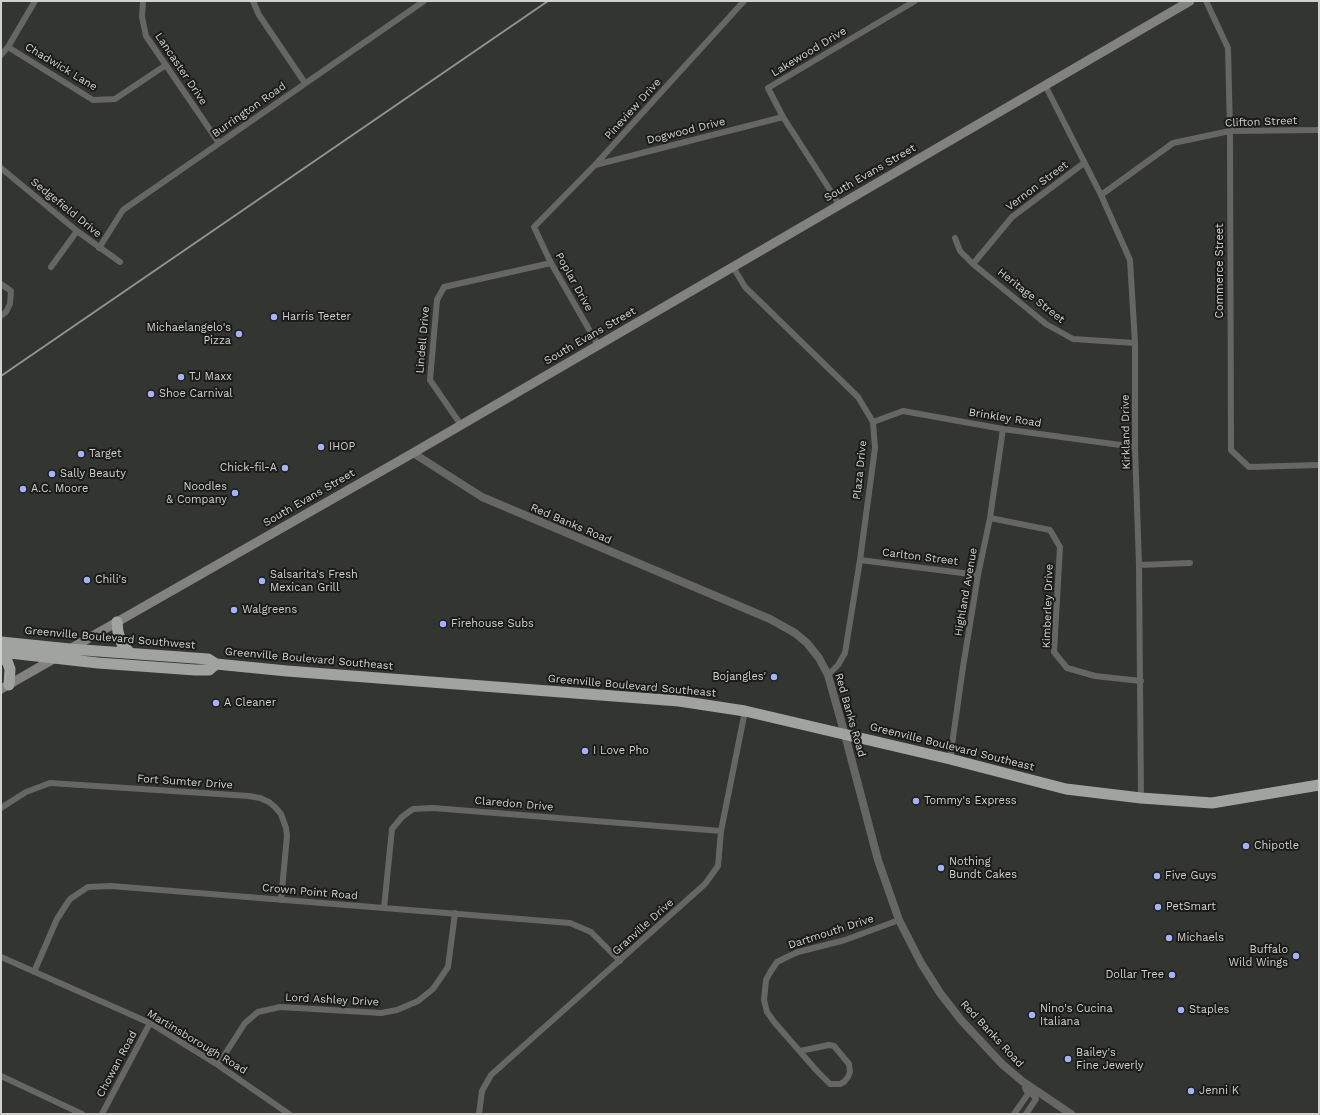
<!DOCTYPE html>
<style>
body{margin:0}
#map{position:relative;width:1320px;height:1115px;overflow:hidden;background:#333531;font-family:"Work Sans",sans-serif}
canvas{display:block}
.frame{position:absolute;inset:0;border:2px solid #d1d2cf;pointer-events:none}
</style>
<div id="map">
<canvas width="1320" height="1115"></canvas>
<div class="frame"></div>
</div>
<script>
const g = document.querySelector('canvas').getContext('2d');
g.lineJoin = 'round';
const poly = rows => new Path2D(rows.map(r => 'M' + r).join(''));
function stroke(path, color, width, dash) { g.strokeStyle = color; g.lineWidth = width; g.lineCap = dash ? 'butt' : 'round'; g.setLineDash(dash || []); g.stroke(path); }
function label(font, color, halo, rows, align = 'center') {
  g.font = font + ' "Work Sans",sans-serif'; g.lineWidth = 4; g.setLineDash([]); g.textBaseline = 'middle'; g.strokeStyle = halo; g.fillStyle = color; for (const [text, x, y, turn = 0] of rows) {
    g.save(); g.translate(x, y); g.rotate((+turn || 0) * Math.PI / 180); g.textAlign = isNaN(turn) ? turn : align; if (halo) g.strokeText(text, 0, 0); g.fillText(text, 0, 0); g.restore();
  }
}
stroke(poly([
 [143,1,142,17,146,36,219,143],
 [253,1,259,15,305,83],
 [1206,1,1228,48,1230,131,1231,450,1249,467,1319,465],
 [8,47,93,100,115,99,166,65],
 [1,55,8,47,35,1],
 [1045,85,1101,195,1130,260,1135,343,1135,447,1139,565,1141,798],
 [595,165,783,117],
 [1,168,77,231,120,262],
 [1101,195,1173,143,1230,131,1319,130],
 [839,204,783,117,768,88,915,1],
 [955,238,960,251,973,264,1046,324,1073,339,1135,343],
 [99,248,123,210,424,1],
 [973,264,1012,217,1084,163],
 [51,267,77,231],
 [733,267,745,287,858,397,873,422,875,448,860,560,845,653,838,665,828,675],
 [1,284,11,291,10,304,6,312,1,316],
 [598,345,551,263,534,227,595,165,744,1],
 [873,422,903,411,1003,429,1135,447],
 [461,425,430,380,437,300,444,287,551,263],
 [990,518,1050,530,1060,547,1054,652,1067,668,1095,676,1141,681],
 [860,560,978,575],
 [1139,565,1190,563],
 [950,759,963,667,978,575,990,518,1003,429],
 [1,808,26,792,50,783,249,796,260,798,269,802,275,807,281,814,286,828,287,836,281,900],
 [384,908,392,829,402,817,413,809,433,808,721,831],
 [1,957,150,1023,218,1065,289,1114],
 [34,972,57,919,70,899,88,887,111,886,570,923,591,932,620,961],
 [800,1051,829,1045,834,1046,849,1064,850,1072,848,1077,844,1082,840,1084,830,1084,817,1071,775,1023,767,1012,764,1000,766,980,771,971,777,962,787,957,798,952,845,940,899,920],
 [218,1065,245,1023,258,1012,280,1007,381,1013,397,1010,418,1001,433,989,448,967,455,913],
 [1,1076,82,1114],
 [1025,1085,1036,1099,1026,1114],
 [102,1114,150,1023],
 [479,1114,482,1091,491,1075,705,884,718,866,721,831,745,711],
 [1014,1114,1028,1094,1025,1088]
]), '#666765', 6);
stroke(poly([
 [413,453,482,497,770,619,795,633,807,643,819,658,828,675,845,735,878,860,899,920,921,963,940,993,961,1020,1002,1064,1022,1081,1071,1114]
]), '#666765', 8);
stroke(poly([
 [68,650,413,453,1190,1],
 [1,689,57,657]
]), '#828380', 9);
stroke(poly([
 [117,622,118,632,122,644,130,653],
 [1,642,70,649,208,659,216,664,287,671,679,701,745,711,950,759,1066,789,1141,798,1212,803,1319,785],
 [1,652,98,663,195,670,209,670,216,664],
 [1,658,7,661,10,669,9,685]
]), '#a1a39e', 11);
stroke(poly([
 [1,376,548,1]
]), '#91938f', 2);
for (const [x, y, r, color] of [
 [274,317,4,"#a6b1fc"],
 [239,334,4,"#a6b1fc"],
 [181,377,4,"#a6b1fc"],
 [151,394,4,"#a6b1fc"],
 [321,447,4,"#a6b1fc"],
 [81,454,4,"#a6b1fc"],
 [285,468,4,"#a6b1fc"],
 [52,474,4,"#a6b1fc"],
 [23,489,4,"#a6b1fc"],
 [235,493,4,"#a6b1fc"],
 [87,580,4,"#a6b1fc"],
 [262,581,4,"#a6b1fc"],
 [234,610,4,"#a6b1fc"],
 [443,624,4,"#a6b1fc"],
 [774,677,4,"#a6b1fc"],
 [216,703,4,"#a6b1fc"],
 [585,751,4,"#a6b1fc"],
 [916,801,4,"#a6b1fc"],
 [1246,846,4,"#a6b1fc"],
 [941,868,4,"#a6b1fc"],
 [1157,876,4,"#a6b1fc"],
 [1158,907,4,"#a6b1fc"],
 [1169,938,4,"#a6b1fc"],
 [1296,956,4,"#a6b1fc"],
 [1172,975,4,"#a6b1fc"],
 [1181,1010,4,"#a6b1fc"],
 [1032,1015,4,"#a6b1fc"],
 [1068,1059,4,"#a6b1fc"],
 [1191,1091,4,"#a6b1fc"]
]) { const dot = new Path2D(); dot.arc(x, y, r, 0, 2 * Math.PI); g.fillStyle = color; g.fill(dot); stroke(dot, '#1b1c1a', 1.5); }
label('11px', '#d1d2cf', '#1b1c1a', [
 ["Lakewood Drive",809,52,-31],
 ["Chadwick Lane",61,67,31],
 ["Lancaster Drive",181,69,56],
 ["Pineview Drive",633,109,-48],
 ["Burrington Road",249,110,-35],
 ["Clifton Street",1261,122,-2],
 ["Dogwood Drive",686,131,-14],
 ["South Evans Street",870,173,-30],
 ["Vernon Street",1037,186,-37],
 ["Sedgefield Drive",66,208,39],
 ["Commerce Street",1220,271,-90],
 ["Poplar Drive",574,282,61],
 ["Heritage Street",1031,296,38],
 ["South Evans Street",590,336,-30],
 ["Lindell Drive",423,340,-85],
 ["Brinkley Road",1005,418,9],
 ["Kirkland Drive",1126,432,-91],
 ["Plaza Drive",860,470,-84],
 ["South Evans Street",309,498,-30],
 ["Red Banks Road",571,524,23],
 ["Carlton Street",920,557,7],
 ["Highland Avenue",966,592,-80],
 ["Kimberley Drive",1048,606,-88],
 ["Greenville Boulevard Southwest",110,638,5],
 ["Greenville Boulevard Southeast",309,659,5],
 ["Greenville Boulevard Southeast",632,686,5],
 ["Red Banks Road",850,715,74],
 ["Greenville Boulevard Southeast",952,747,14],
 ["Fort Sumter Drive",185,782,4],
 ["Claredon Drive",514,804,5],
 ["Crown Point Road",310,892,5],
 ["Granville Drive",643,927,-42],
 ["Dartmouth Drive",831,932,-18],
 ["Lord Ashley Drive",332,1000,3],
 ["Red Banks Road",992,1034,47],
 ["Martinsborough Road",197,1042,31],
 ["Chowan Road",117,1064,-62]
]);
label('11px', '#d1d2cf', '#1b1c1a', [
 ["Harris Teeter",282,317],
 ["Michaelangelo's",231,328,"right"],
 ["Pizza",231,341,"right"],
 ["TJ Maxx",189,377],
 ["Shoe Carnival",159,394],
 ["IHOP",329,447],
 ["Target",89,454],
 ["Chick-fil-A",277,468,"right"],
 ["Sally Beauty",60,474],
 ["Noodles",227,487,"right"],
 ["& Company",227,500,"right"],
 ["A.C. Moore",31,489],
 ["Salsarita's Fresh",270,575],
 ["Mexican Grill",270,588],
 ["Chili's",95,580],
 ["Walgreens",242,610],
 ["Firehouse Subs",451,624],
 ["Bojangles'",766,677,"right"],
 ["A Cleaner",224,703],
 ["I Love Pho",593,751],
 ["Tommy's Express",924,801],
 ["Chipotle",1254,846],
 ["Nothing",949,862],
 ["Bundt Cakes",949,875],
 ["Five Guys",1165,876],
 ["PetSmart",1166,907],
 ["Michaels",1177,938],
 ["Buffalo",1288,950,"right"],
 ["Wild Wings",1288,963,"right"],
 ["Dollar Tree",1164,975,"right"],
 ["Nino's Cucina",1040,1009],
 ["Italiana",1040,1022],
 ["Staples",1189,1010],
 ["Bailey's",1076,1053],
 ["Fine Jewerly",1076,1066],
 ["Jenni K",1199,1091]
], 'left');
</script>
